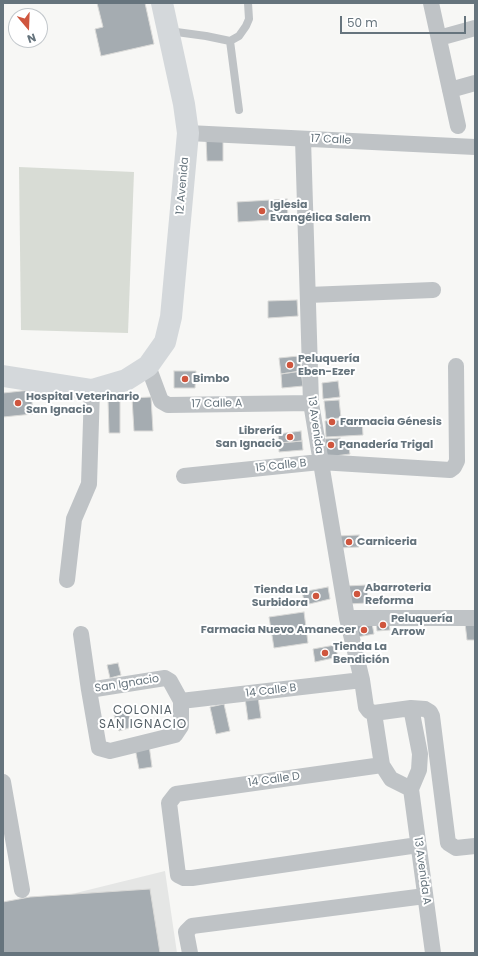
<!DOCTYPE html>
<meta charset="utf-8">
<style>
body{margin:0}
#map{position:relative;width:478px;height:956px;overflow:hidden;background:#f7f7f5;font-family:Poppins,sans-serif}
canvas{display:block}
.frame{position:absolute;inset:0;border:4px solid #66747d;pointer-events:none}
.north{position:absolute;left:8px;top:8px;width:40px;height:40px;box-sizing:border-box;background:#fff;border:1px solid #c2c7cb;border-radius:50%;rotate:161deg;font-size:11px;font-weight:700;line-height:16px;text-align:center;color:#66747d}
.north::after{content:'';display:block;margin:auto;width:14px;height:18px;background:#cf563e;clip-path:polygon(50% 0,100% 100%,50% 72%,0 100%)}
.scale{position:absolute;left:340px;top:16px;width:126px;height:18px;box-sizing:border-box;border:2px solid #66747d;border-top:0;padding-left:5px;font-size:12px;line-height:14px;white-space:nowrap;color:#66747d;-webkit-text-stroke:3px #fff;paint-order:stroke}
</style>
<div id="map">
<canvas width="478" height="956"></canvas>
<div class="frame"></div>
<div class="north">N</div>
<div class="scale">50 m</div>
</div>
<script>
const g = document.querySelector('canvas').getContext('2d');
g.lineJoin = 'round';
function paint(path, color) { g.fillStyle = color; g.fill(path, 'evenodd'); }
const poly = rows => new Path2D(rows.map(r => 'M' + r).join(''));
function stroke(path, color, width, dash) { g.strokeStyle = color; g.lineWidth = width; g.lineCap = dash ? 'butt' : 'round'; g.setLineDash(dash || []); g.stroke(path); }
function label(font, color, halo, rows, align = 'center') {
  g.font = font + ' Poppins,sans-serif'; g.lineWidth = 4; g.setLineDash([]); g.textBaseline = 'middle'; g.strokeStyle = halo; g.fillStyle = color; for (const [text, x, y, turn = 0] of rows) {
    g.save(); g.translate(x, y); g.rotate((+turn || 0) * Math.PI / 180); g.textAlign = isNaN(turn) ? turn : align; if (halo) g.strokeText(text, 0, 0); g.fillText(text, 0, 0); g.restore();
  }
}
paint(poly([
 [165,871,177,953,3,953,3,911]
]), '#e5e6e5');
paint(poly([
 [19,167,134,172,128,333,21,330]
]), '#d8dcd5');
const building = poly([
 [97,3,145,3,154,44,101,56,95,29,103,27,97,3],
 [206,138,223,138,223,161,207,161,206,138],
 [287,199,288,219,238,222,237,202,287,199],
 [297,300,298,316,268,318,268,301,297,300],
 [299,356,301,371,281,374,279,358,299,356],
 [174,371,196,371,195,388,174,388,174,371],
 [301,371,303,386,282,388,281,374,301,371],
 [338,381,340,397,323,399,322,383,338,381],
 [31,390,33,414,3,417,3,393,31,390],
 [151,397,153,431,134,431,132,398,151,397],
 [108,399,120,399,120,433,109,433,108,399],
 [339,400,341,418,326,419,324,401,339,400],
 [362,419,363,435,326,437,325,421,362,419],
 [301,431,302,441,279,443,278,434,301,431],
 [340,438,340,443,348,443,350,454,327,457,325,439,340,438],
 [302,441,303,450,279,452,279,443,302,441],
 [359,535,359,547,338,548,338,536,359,535],
 [367,585,368,603,347,604,346,586,367,585],
 [328,587,330,599,305,605,302,592,328,587],
 [304,612,308,643,274,648,269,617,304,612],
 [371,618,374,634,357,637,355,626,371,618],
 [388,619,390,630,377,631,376,620,388,619],
 [475,622,475,640,467,640,465,623,475,622],
 [335,645,338,657,315,662,313,649,335,645],
 [118,663,121,675,110,678,107,665,118,663],
 [258,697,261,718,248,720,245,698,258,697],
 [224,704,230,731,216,734,210,707,224,704],
 [128,711,132,727,119,731,114,715,128,711],
 [149,745,152,767,139,769,135,748,149,745],
 [150,889,160,953,3,953,3,902,30,897,150,889]
]);
paint(building, '#a5acb1');
stroke(building, '#d9d9d7', 1);
stroke(poly([
 [169,31,206,36,230,41,239,36,246,26,249,19,248,3],
 [230,41,239,110]
]), '#bfc3c6', 8);
stroke(poly([
 [431,3,458,126],
 [439,38,475,28],
 [450,90,475,83],
 [188,133,475,147],
 [303,139,311,403,347,618,362,680,366,707,369,711,374,713,411,708,425,709,430,712,432,716,448,843,456,848,475,846],
 [308,295,433,290],
 [148,366,161,401,168,405,311,403],
 [184,476,320,462,450,470,454,467,457,461,456,366],
 [67,580,74,519,89,484,92,390],
 [347,618,475,618],
 [81,634,89,690,99,748,110,751,175,735,181,726,181,701,170,681,165,678,89,690],
 [181,701,362,680],
 [411,708,420,754,419,770,411,789,433,953],
 [374,713,382,765,391,779,411,789],
 [382,765,176,794,169,803,178,875,184,878,192,878,418,845],
 [3,782,22,890],
 [190,953,186,932,192,926,425,896]
]), '#bfc3c6', 16);
stroke(poly([
 [3,376,92,390,126,380,148,366,165,342,171,317,188,133,184,104,162,3]
]), '#d4d8db', 22);
for (const [x, y, r, color] of [
 [262,211,4,"#cf563e"],
 [290,365,4,"#cf563e"],
 [185,379,4,"#cf563e"],
 [18,403,4,"#cf563e"],
 [332,422,4,"#cf563e"],
 [290,437,4,"#cf563e"],
 [331,445,4,"#cf563e"],
 [349,542,4,"#cf563e"],
 [357,594,4,"#cf563e"],
 [316,596,4,"#cf563e"],
 [383,625,4,"#cf563e"],
 [364,630,4,"#cf563e"],
 [325,653,4,"#cf563e"]
]) { const dot = new Path2D(); dot.arc(x, y, r, 0, 2 * Math.PI); g.fillStyle = color; g.fill(dot); stroke(dot, '#fff', 1.5); }
label('11px', '#66747d', '#fff', [
 ["17 Calle",331,140,3],
 ["12 Avenida",183,186,-85],
 ["17 Calle A",217,404,-1],
 ["13 Avenida",315,425,82],
 ["15 Calle B",281,466,-6],
 ["San Ignacio",127,684,-9],
 ["14 Calle B",271,691,-7],
 ["14 Calle D",274,780,-8],
 ["13 Avenida A",422,871,82]
]);
label('bold 11px', '#66747d', '#fff', [
 ["Iglesia",270,205],
 ["Evangélica Salem",270,218],
 ["Peluquería",298,359],
 ["Eben-Ezer",298,372],
 ["Bimbo",193,379],
 ["Hospital Veterinario",26,397],
 ["San Ignacio",26,410],
 ["Farmacia Génesis",340,422],
 ["Librería",282,431,"right"],
 ["San Ignacio",282,444,"right"],
 ["Panadería Trigal",339,445],
 ["Carniceria",357,542],
 ["Abarroteria",365,588],
 ["Reforma",365,601],
 ["Tienda La",308,590,"right"],
 ["Surbidora",308,603,"right"],
 ["Peluquería",391,619],
 ["Arrow",391,632],
 ["Farmacia Nuevo Amanecer",356,630,"right"],
 ["Tienda La",333,647],
 ["Bendición",333,660]
], 'left');
g.letterSpacing = '1px';
label('12px', '#576269', '#fff', [
 ["COLONIA",143,711],
 ["SAN IGNACIO",143,725]
]);
g.letterSpacing = '0px';
</script>
